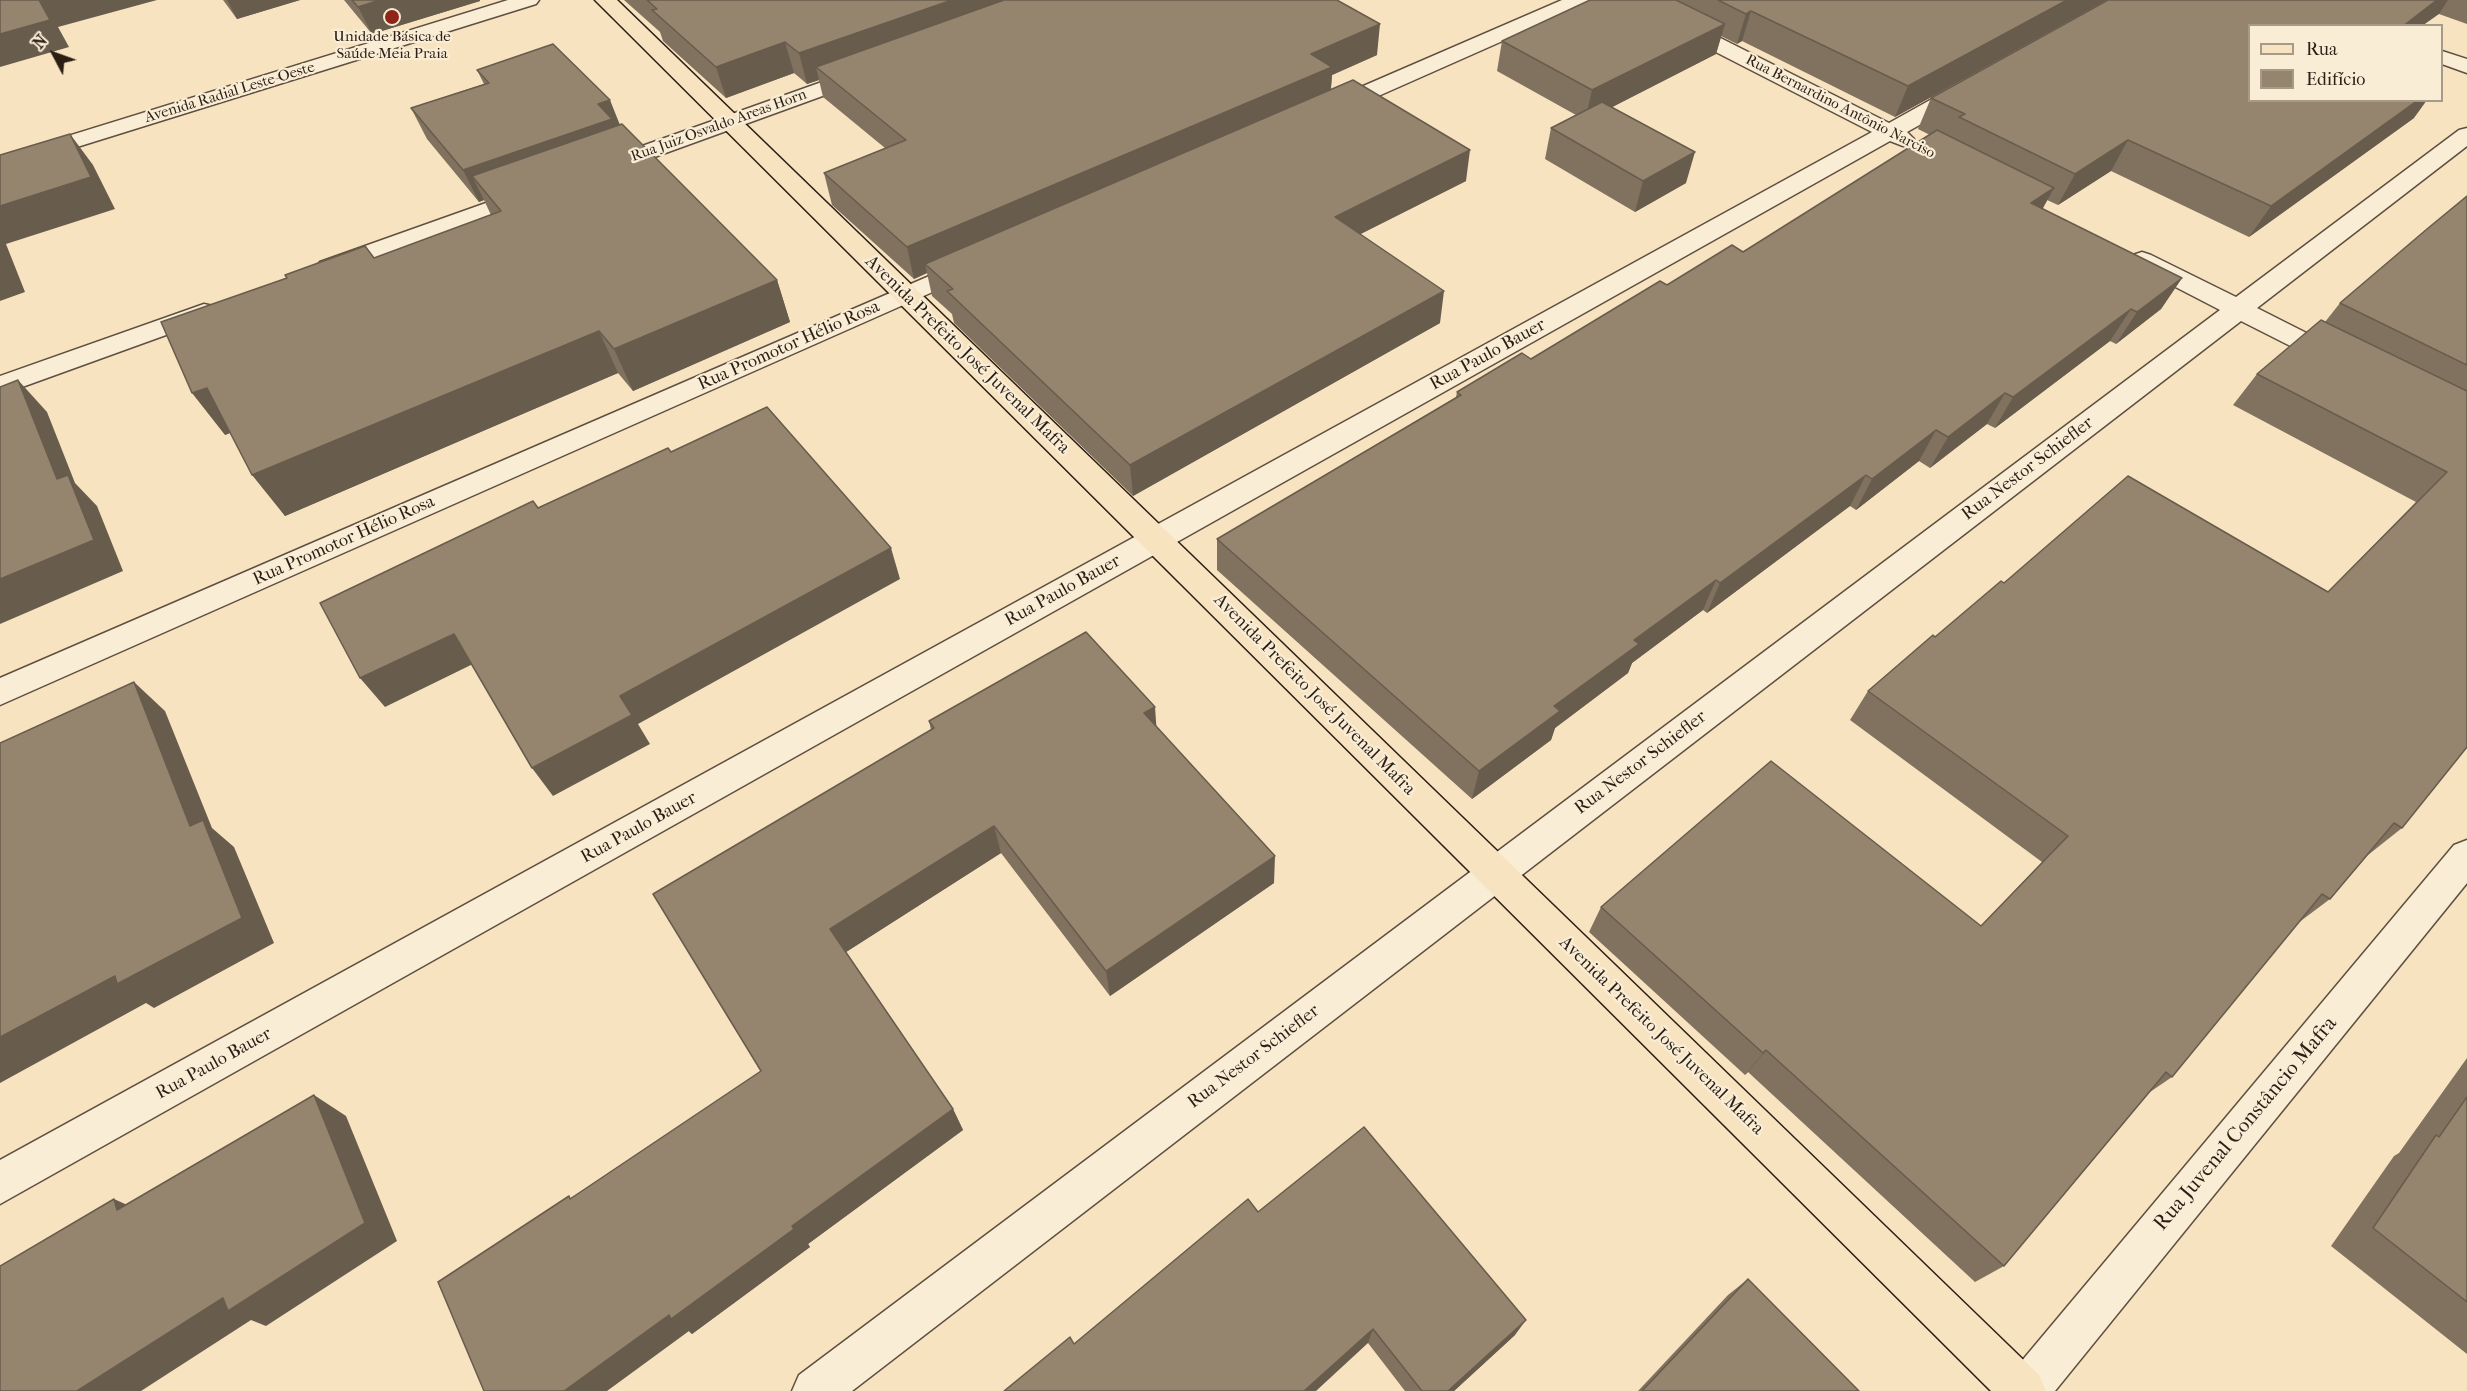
<!DOCTYPE html>
<meta charset="utf-8">
<style>
body{margin:0}
#map{position:relative;width:2467px;height:1391px;overflow:hidden;background:#f8e3c0;font-family:"IM FELL French Canon",serif}
canvas{display:block}
.legend{position:absolute;left:2248px;top:24px;width:195px;height:78px;box-sizing:border-box;background:#faedd6;border:2px solid #a79a89;margin:0;padding:8px 10px;list-style:none;font-size:18px;color:#2a1e15}
.legend li{display:flex;align-items:center;gap:12px;height:30px}
.legend b{width:30px;border:2px solid #a79a89}
.north{position:absolute;left:24px;top:24px;width:60px;height:60px;-webkit-text-stroke:4px #faedd6;paint-order:stroke;rotate:311deg;font-size:16px;font-weight:700;line-height:24px;text-align:center;color:#2a1e15}
.north::after{content:'';display:block;margin:auto;width:21px;height:27px;background:#2a1e15;clip-path:polygon(50% 0,100% 100%,50% 72%,0 100%)}
</style>
<div id="map">
<canvas width="2467" height="1391"></canvas>
<ul class="legend">
<li><b style="height:8px;background:#f8e3c0"></b>Rua</li>
<li><b style="height:16px;background:#95846e"></b>Edifício</li>
</ul>
<div class="north">N</div>
</div>
<script>
const g = document.querySelector('canvas').getContext('2d');
g.lineJoin = 'round';
const poly = rows => new Path2D(rows.map(r => 'M' + r).join(''));
function stroke(path, color, width, dash) { g.strokeStyle = color; g.lineWidth = width; g.lineCap = dash ? 'butt' : 'round'; g.setLineDash(dash || []); g.stroke(path); }
function paint(path, color) { g.fillStyle = color; g.fill(path, 'evenodd'); }
function label(font, color, halo, rows, align = 'center') {
  g.font = font + ' "IM FELL French Canon",serif'; g.lineWidth = 4.5; g.setLineDash([]); g.textBaseline = 'middle'; g.strokeStyle = halo; g.fillStyle = color; for (const [text, x, y, turn = 0] of rows) {
    g.save(); g.translate(x, y); g.rotate((+turn || 0) * Math.PI / 180); g.textAlign = isNaN(turn) ? turn : align; if (halo) g.strokeText(text, 0, 0); g.fillText(text, 0, 0); g.restore();
  }
}
const minor = poly([
 [508,0,539,0,536,4,0,171,0,157,508,0],
 [1562,0,1589,0,1586,4,1340,113,1332,115,1324,113,1321,108,1324,103,1562,0],
 [1619,0,1645,0,1889,123,1957,85,1965,83,1973,85,1976,90,1973,95,1907,132,1914,139,1911,144,1903,146,1890,141,0,1204,0,1160,1872,132,1622,4,1619,0],
 [2442,51,2467,59,2467,73,2442,64,2442,51],
 [864,67,872,68,875,73,872,78,616,171,600,171,596,166,600,161,864,67],
 [2467,128,2467,146,2257,308,2346,353,2350,359,2346,365,2337,368,2328,365,2241,321,852,1391,792,1391,799,1375,2220,310,2133,265,2130,260,2133,255,2142,252,2151,255,2236,297,2459,130,2467,128],
 [531,187,539,189,543,194,539,199,338,272,329,275,320,272,316,267,320,262,531,187],
 [971,258,980,261,984,266,980,271,0,705,0,678,971,258],
 [204,304,213,306,217,312,213,318,0,395,0,376,204,304],
 [2467,840,2467,883,2055,1391,2003,1391,2010,1375,2454,845,2467,840]
]);
const major = poly([
 [595,0,617,0,2039,1375,2046,1391,1991,1391,595,0]
]);
stroke(minor, '#5e4f40', 3);
stroke(major, '#2a1e15', 3);
paint(minor, '#faedd6');
paint(major, '#f8e3c0');
paint(poly([
 [223,0,300,0,237,19],
 [344,0,480,0,480,1,372,34],
 [624,0,1337,0,1377,55,1332,75,1331,89,1466,181,1360,234,1440,323,1133,496,954,323,952,314,932,296,927,273,914,279,832,205,824,173,885,148,823,97,819,80,807,84,794,73,726,98,663,41,660,32],
 [1590,0,2107,0,1895,117,1742,41,1737,44,1721,36,1716,54,1612,107,1686,183,1635,212,1545,159,1551,128,1576,115,1497,71,1502,41],
 [2108,0,2467,0,2467,24,2439,14,2250,26,2414,118,2249,237,2111,171,2058,205,2047,200,2042,209,2182,278,2161,309,2116,344,2110,341,1995,428,1987,424,1930,468,1919,461,1856,510,1850,506,1707,613,1703,610,1632,663,1628,673,1555,728,1551,740,1472,799,1217,570,1217,539,1456,397,1457,392,1531,359,1667,285,1743,252,1930,135,1918,129,1931,98],
 [477,70,620,124,777,280,790,322,633,391,618,373,285,516,230,433,225,435,374,258,491,215,484,200,479,202,427,139,411,108,484,84],
 [2467,196,2467,747,2402,828,2368,855,2330,899,2298,923,2172,1077,2150,1092,2004,1266,1975,1282,1748,1072,1745,1075,1589,932,1601,907,1981,926,2042,862,1850,720,1868,691,2004,583,2328,592,2416,502,2233,405,2257,374,2325,322,2340,303],
 [929,721,1157,727,1274,883,1110,996,1001,853,846,952,953,1109,963,1130,808,1244,810,1247,692,1334,689,1331,569,1196,571,1198,761,1071,931,730],
 [2467,1058,2467,1354,2331,1246,2394,1156,2399,1153],
 [1258,1212,1515,1335,1454,1391,1405,1391,1368,1343,1074,1344],
 [1748,1279,1859,1391,1638,1391,1728,1295]
]), '#80725f');
paint(poly([
 [39,0,157,0,58,27,69,47,0,67,0,34],
 [227,0,300,0,237,19],
 [380,0,480,0,480,1,372,34,358,7],
 [952,0,1040,0,816,67,819,80,807,84,799,53],
 [2067,0,2107,0,1895,117,1908,86],
 [2437,0,2448,0,2439,14,2422,26,2403,26],
 [1751,11,1742,41,1737,44,1746,14],
 [1380,24,1377,55,1332,75,1330,98,925,264,927,273,914,279,907,247,1311,54],
 [1725,24,1716,54,1585,121,1592,90],
 [785,42,794,73,726,98,716,67],
 [610,100,622,130,472,176,484,200,479,202,463,170,598,104],
 [2418,100,2427,100,2414,118,2249,237,2271,206],
 [70,134,93,165,115,209,6,244,25,292,0,301,0,206],
 [2128,140,2111,171,2058,205,2075,174],
 [1470,150,1466,181,1333,248,1335,217],
 [1695,152,1686,183,1635,212,1643,181],
 [2054,188,2037,219,2031,203],
 [2182,278,2161,309,2116,344,2137,312],
 [777,280,790,322,633,391,614,349],
 [1444,291,1440,323,1133,496,1130,465],
 [2131,309,2110,341,1995,428,2013,397],
 [599,331,618,373,285,516,252,475],
 [18,380,47,412,75,483,97,506,123,571,0,624,0,579,57,479],
 [207,388,239,429,225,435,192,393],
 [2005,393,1987,424,1930,468,1948,437],
 [1936,430,1919,461,1856,510,1872,479],
 [1866,475,1850,506,1707,613,1720,583],
 [891,548,900,579,638,724,650,744,553,796,532,768,620,696],
 [1716,580,1703,610,1632,663,1628,673,1555,728,1551,740,1472,799,1479,771,1554,706,1634,640],
 [454,634,475,663,385,707,360,678],
 [134,682,165,711,212,828,234,847,274,943,154,1008,146,1003,0,1083,0,1037,190,826],
 [1155,707,1157,735,1144,713],
 [994,826,1001,853,843,954,830,929],
 [1275,856,1274,883,1110,996,1106,971],
 [1766,1050,1748,1072,1745,1075,1763,1053],
 [314,1095,346,1116,397,1241,266,1326,251,1320,141,1391,77,1391],
 [953,1109,963,1130,808,1244,810,1247,692,1334,689,1331,607,1391,564,1391],
 [114,1199,154,1217,117,1210],
 [1526,1320,1515,1335,1454,1391,1448,1391],
 [1373,1329,1368,1343,1316,1391,1304,1391]
]), '#685c4d');
const building = poly([
 [0,0,39,0,50,20,0,34,0,0],
 [352,0,380,0,358,7,352,0],
 [647,0,952,0,799,53,785,42,716,67,652,10,657,9,647,0],
 [1004,0,1337,0,1380,24,1311,54,1332,67,907,247,824,173,906,140,816,67,1004,0],
 [1590,0,1676,0,1725,24,1592,90,1502,41,1590,0],
 [1718,0,2067,0,1908,86,1751,11,1746,14,1718,0],
 [2108,0,2437,0,2403,26,2250,26,2250,100,2418,100,2271,206,2128,140,2075,174,1959,117,1965,114,1931,98,2108,0],
 [553,44,610,100,598,104,612,119,463,170,411,108,489,83,477,70,553,44],
 [1353,80,1470,150,1335,217,1444,291,1130,465,947,291,953,289,925,264,1353,80],
 [1602,102,1695,152,1643,181,1551,128,1602,102],
 [622,124,777,280,614,349,599,331,252,475,207,388,192,393,161,322,287,278,285,275,365,246,374,258,501,211,472,176,622,124],
 [1937,130,2054,188,2031,203,2182,278,2137,312,2131,309,2013,397,2005,393,1948,437,1936,430,1872,479,1866,475,1720,583,1716,580,1634,640,1639,644,1554,706,1560,711,1479,771,1217,539,1461,395,1457,392,1522,353,1531,359,1660,281,1667,285,1732,245,1743,252,1937,130],
 [70,134,91,177,0,206,0,155,70,134],
 [2467,196,2467,365,2340,303,2427,229,2467,196],
 [2321,320,2467,391,2467,747,2402,828,2394,823,2330,899,2322,894,2172,1077,2166,1072,2004,1266,1766,1050,1763,1053,1601,907,1771,761,1981,926,2068,836,1868,691,1933,635,1935,637,2001,581,2004,583,2128,476,2328,592,2447,472,2257,374,2321,320],
 [18,380,57,479,68,475,94,540,0,579,0,387,18,380],
 [767,407,891,548,620,696,632,715,532,768,454,634,360,678,320,603,533,501,538,508,668,448,671,452,767,407],
 [1086,632,1155,707,1144,713,1275,856,1106,971,994,826,830,929,953,1109,792,1226,794,1229,671,1319,669,1315,564,1391,484,1391,438,1282,569,1196,570,1199,761,1071,653,894,934,728,929,721,1086,632],
 [134,682,190,826,203,820,242,918,117,984,115,976,0,1037,0,743,134,682],
 [314,1095,365,1223,228,1311,223,1298,77,1391,0,1391,0,1266,114,1199,117,1210,314,1095],
 [2467,1097,2467,1302,2373,1228,2436,1135,2439,1137,2467,1097],
 [1364,1127,1526,1320,1448,1391,1422,1391,1373,1329,1304,1391,1004,1391,1070,1337,1074,1344,1248,1199,1258,1212,1364,1127],
 [1748,1279,1859,1391,1642,1391,1748,1279]
]);
paint(building, '#95846e');
stroke(building, '#685c4d', 1.5);
for (const [x, y, r, color] of [
 [392,17,8,"#8f2418"]
]) { const dot = new Path2D(); dot.arc(x, y, r, 0, 2 * Math.PI); g.fillStyle = color; g.fill(dot); stroke(dot, '#faedd6', 2); }
label('15px', '#2a1e15', '#faedd6', [
 ["Unidade Básica de",392,37],
 ["Saúde Meia Praia",392,54]
]);
label('15px', '#2a1e15', '#faedd6', [
 ["Avenida Radial Leste-Oeste",230,93,-17],
 ["Rua Bernardino Antônio Narciso",1840,107,27],
 ["Rua Juiz Osvaldo Areas Horn",719,126,-20]
]);
label('18px', '#2a1e15', '#faedd6', [
 ["Rua Promotor Hélio Rosa",789,346,-24],
 ["Avenida Prefeito José Juvenal Mafra",967,355,44],
 ["Rua Paulo Bauer",1488,355,-29],
 ["Rua Nestor Schiefler",2028,469,-37],
 ["Rua Promotor Hélio Rosa",344,541,-24],
 ["Rua Paulo Bauer",1063,591,-29],
 ["Avenida Prefeito José Juvenal Mafra",1314,695,45],
 ["Rua Nestor Schiefler",1641,763,-37],
 ["Rua Paulo Bauer",639,828,-29],
 ["Avenida Prefeito José Juvenal Mafra",1661,1036,44],
 ["Rua Nestor Schiefler",1254,1057,-37],
 ["Rua Paulo Bauer",214,1064,-29]
]);
label('21px', '#2a1e15', '#faedd6', [
 ["Rua Juvenal Constâncio Mafra",2246,1124,-50]
]);
</script>
